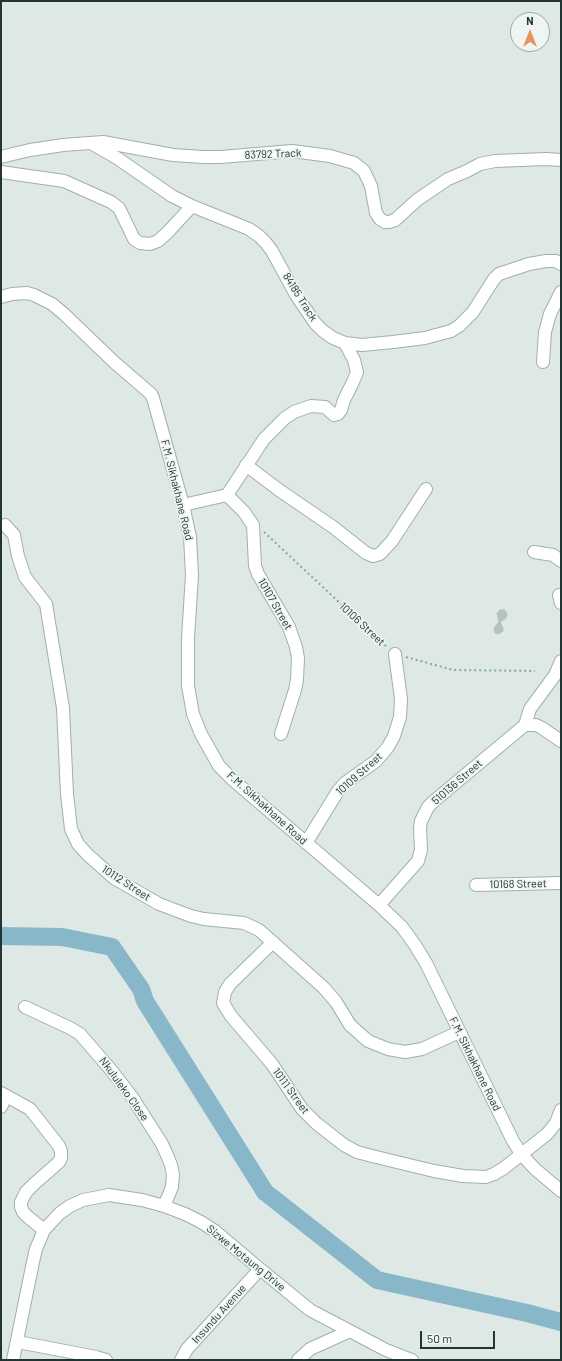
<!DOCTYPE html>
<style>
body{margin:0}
#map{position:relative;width:562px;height:1361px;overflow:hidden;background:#dee8e5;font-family:Barlow,sans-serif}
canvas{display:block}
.frame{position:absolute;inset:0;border:2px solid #213634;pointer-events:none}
.north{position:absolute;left:510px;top:12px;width:40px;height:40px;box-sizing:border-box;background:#eef5f3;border:1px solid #9ca9a7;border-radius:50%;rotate:0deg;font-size:11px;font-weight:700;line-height:16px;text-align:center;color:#213634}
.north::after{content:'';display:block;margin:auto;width:14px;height:18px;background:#e7935d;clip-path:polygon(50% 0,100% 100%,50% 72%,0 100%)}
.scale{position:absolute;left:420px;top:1331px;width:75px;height:18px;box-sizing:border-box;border:2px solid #213634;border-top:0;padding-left:5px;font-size:12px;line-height:14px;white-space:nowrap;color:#213634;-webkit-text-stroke:3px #eef5f3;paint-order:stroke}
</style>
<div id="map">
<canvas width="562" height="1361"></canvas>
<div class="frame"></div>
<div class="north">N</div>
<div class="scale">50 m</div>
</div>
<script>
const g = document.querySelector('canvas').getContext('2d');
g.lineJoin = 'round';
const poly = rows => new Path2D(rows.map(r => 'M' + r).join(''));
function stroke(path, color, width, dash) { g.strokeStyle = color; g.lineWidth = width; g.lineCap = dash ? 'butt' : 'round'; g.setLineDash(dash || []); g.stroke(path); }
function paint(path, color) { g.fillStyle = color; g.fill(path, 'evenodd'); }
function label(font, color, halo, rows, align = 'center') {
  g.font = font + ' Barlow,sans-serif'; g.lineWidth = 3.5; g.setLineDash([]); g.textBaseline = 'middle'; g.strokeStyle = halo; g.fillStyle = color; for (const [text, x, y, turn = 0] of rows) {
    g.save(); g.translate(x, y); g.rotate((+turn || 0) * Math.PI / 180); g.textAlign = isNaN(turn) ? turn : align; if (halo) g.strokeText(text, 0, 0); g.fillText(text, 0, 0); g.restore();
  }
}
stroke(poly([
 [1,936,62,937,112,947,141,989,145,1001,265,1192,377,1280,527,1313,561,1322]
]), '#89b7ca', 18);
const building = poly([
 [500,610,505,610,507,615,506,618,500,622,503,628,503,631,498,634,495,633,494,628,499,622,497,613,500,610]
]);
paint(building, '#b4c3be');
stroke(building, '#b1c1bd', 1);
const minor = poly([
 [91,143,117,158,172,196,192,206,249,229,259,236,266,243,272,251,296,295,315,323,323,331,333,338,345,343,362,345,393,342,425,338,451,331,459,326,473,312,494,279,499,274,529,264,546,261,556,261,561,264],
 [1,157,30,150,63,145,103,142,173,155,203,157,221,157,292,151,330,156,354,163,364,171,371,186,376,213,380,219,385,222,389,222,395,220,417,200,448,179,467,171,480,164,495,161,546,159,561,160],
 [1,172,64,181,111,202,119,208,134,239,140,243,150,244,158,241,167,233,192,206],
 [1,297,12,294,27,293,34,295,52,304,64,314,114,362,151,394,153,398,183,505,190,537,192,575,188,638,188,686,193,714,201,734,219,766,233,780,379,905,402,927,415,945,426,963,513,1141,522,1155,535,1169,561,1191],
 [543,362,545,332,550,314,561,292],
 [246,465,279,490,333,527,366,553,373,556,380,554,392,541,426,489],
 [227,495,264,439,285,418,294,412,311,406,325,407,334,415,338,414,341,410,344,400,353,382,357,372,354,360,345,343],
 [183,505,227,495,244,512,253,525,255,566,258,574,289,627,296,647,298,658,297,680,295,690,281,734],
 [5,525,14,535,18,556,25,577,46,604,63,708,67,794,71,829,78,844,88,855,114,878,159,904,191,916,204,919,244,923,259,930,324,988,336,1002,350,1025,368,1041,388,1049,405,1052,422,1049,459,1032],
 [534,552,553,555,561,561],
 [559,595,561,603],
 [525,725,530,709,555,675,561,661],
 [306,843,338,791,345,783,376,761,388,747,394,736,400,717,401,699,395,654],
 [476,885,561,883],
 [379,905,418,861,421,850,420,828,421,821,428,807,434,801,525,725,536,725,542,728,561,741],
 [273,942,230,984,225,992,223,1003,231,1016,272,1064,302,1109,316,1123,344,1145,357,1152,372,1156,434,1171,463,1176,486,1177,494,1174,504,1168,547,1134,556,1123,561,1110],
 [25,1007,70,1028,80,1034,111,1070,132,1097,162,1144,167,1155,171,1165,173,1175,172,1187,164,1206],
 [1,1093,30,1109,59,1146,61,1151,61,1158,59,1162,34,1184,26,1192,21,1202,21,1207,23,1212,28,1217,44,1230],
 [1,1107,6,1096],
 [18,1342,96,1357,106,1360],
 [13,1360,33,1262,36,1249,44,1230,60,1213,70,1206,83,1200,109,1195,142,1200,164,1206,185,1214,201,1222,215,1231,260,1269,310,1310,386,1350,412,1360],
 [181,1360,187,1349,260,1269],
 [298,1360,310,1349,350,1331]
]);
stroke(minor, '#a2afac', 14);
stroke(poly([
 [264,532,388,648],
 [406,657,453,670,535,671]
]), '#80aaa3', 2, [2, 3]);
stroke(minor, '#fff', 12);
label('11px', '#213634', '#eef5f3', [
 ["83792 Track",273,154,-2],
 ["84185 Track",300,297,58],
 ["F.M. Sikhakhane Road",177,490,76],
 ["10107 Street",275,604,60],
 ["10106 Street",362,624,43],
 ["10109 Street",359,774,-42],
 ["510136 Street",457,782,-41],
 ["F.M. Sikhakhane Road",267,808,42],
 ["10112 Street",126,883,33],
 ["10168 Street",518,884,-1],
 ["F.M. Sikhakhane Road",475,1064,64],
 ["Nkululeko Close",124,1089,54],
 ["10111 Street",291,1091,54],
 ["Sizwe Motaung Drive",246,1258,39],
 ["Insundu Avenue",219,1314,-48]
]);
</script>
